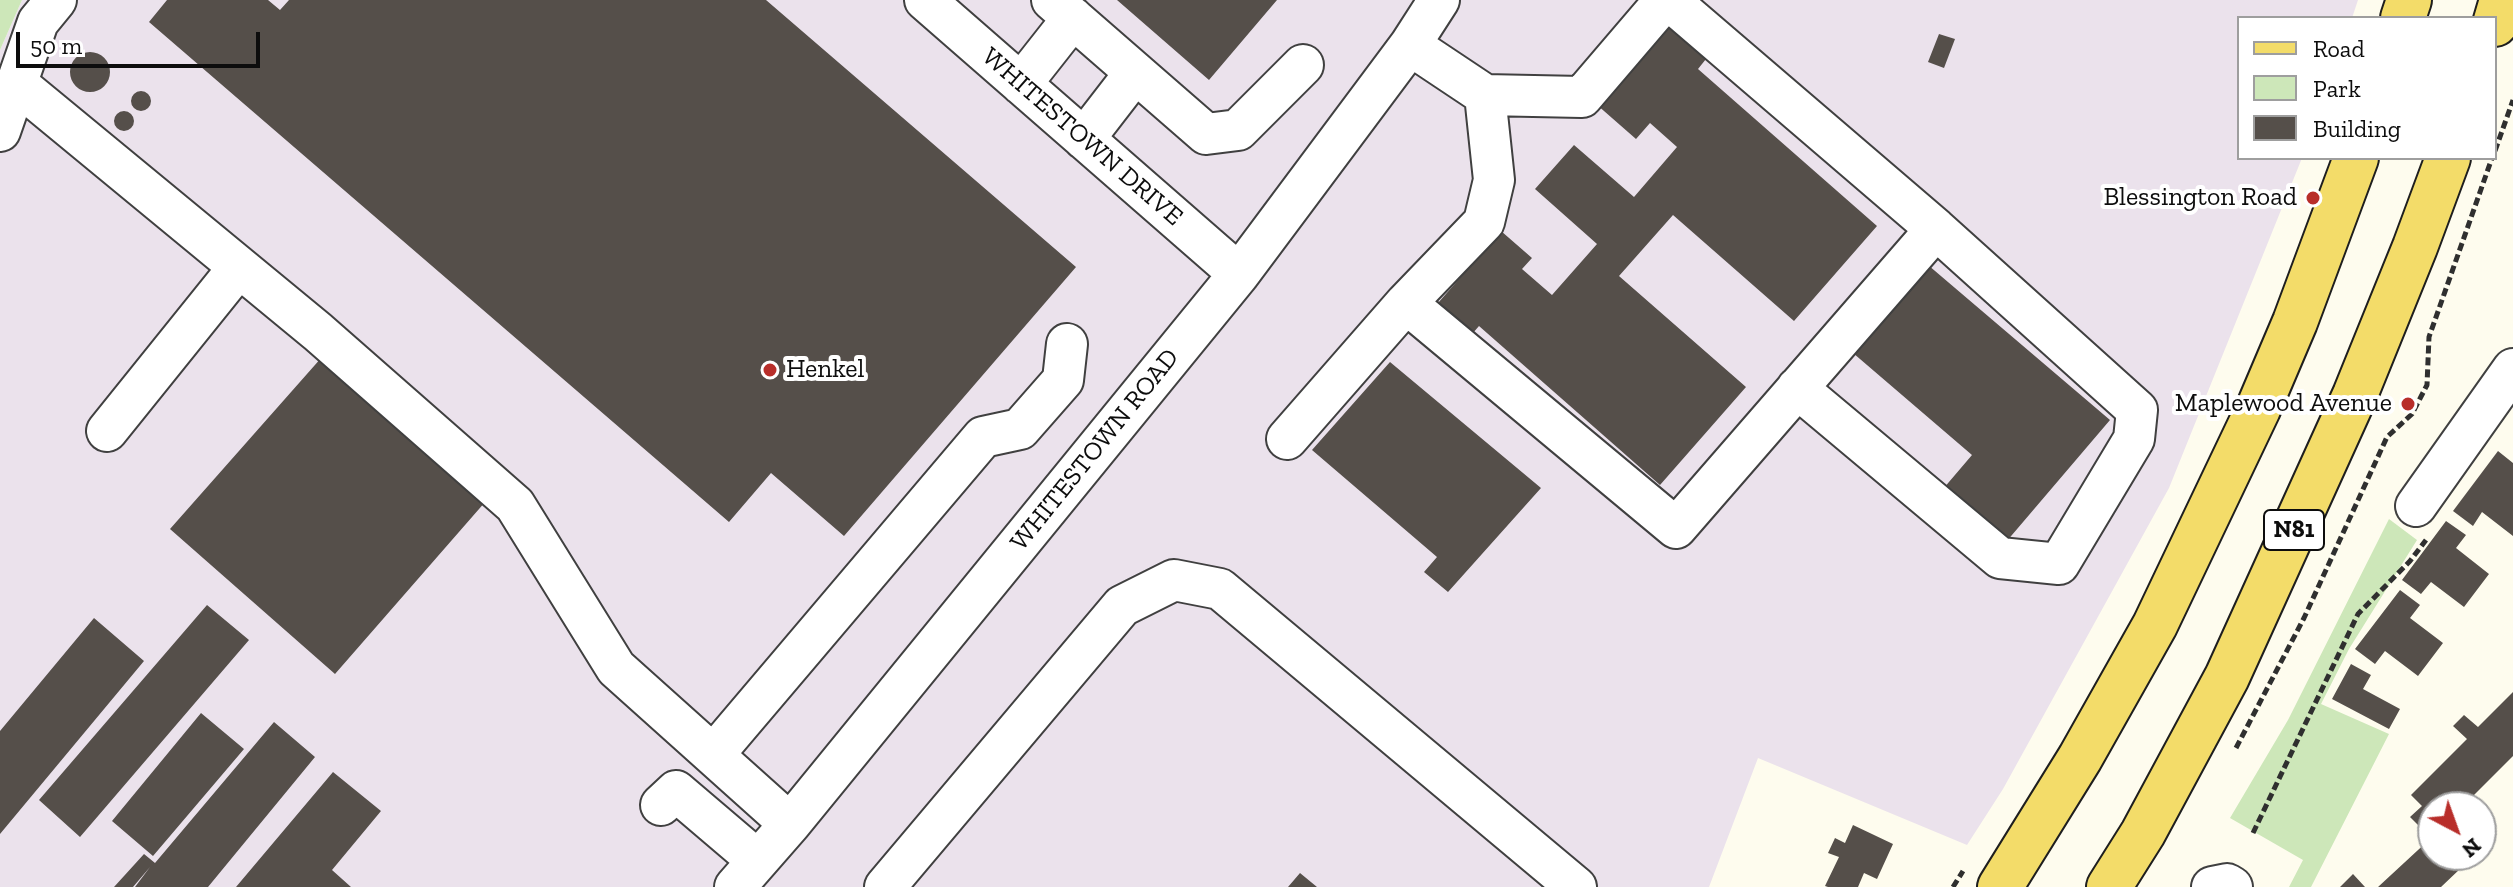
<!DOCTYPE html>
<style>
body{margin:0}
#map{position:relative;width:2513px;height:887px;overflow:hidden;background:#fefcee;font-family:"Zilla Slab",serif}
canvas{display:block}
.legend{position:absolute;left:2237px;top:16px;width:260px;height:144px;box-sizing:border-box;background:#fff;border:2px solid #9e9e9e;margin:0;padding:10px 14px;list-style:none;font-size:24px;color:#0d0d0d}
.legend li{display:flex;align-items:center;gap:16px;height:40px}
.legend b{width:40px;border:2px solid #9e9e9e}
.north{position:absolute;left:2417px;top:791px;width:80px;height:80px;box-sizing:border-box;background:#fff;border:2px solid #9e9e9e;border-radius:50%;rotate:139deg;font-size:22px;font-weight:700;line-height:32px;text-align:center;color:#0d0d0d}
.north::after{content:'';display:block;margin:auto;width:28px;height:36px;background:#b82e2a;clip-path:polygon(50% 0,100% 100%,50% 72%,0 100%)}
.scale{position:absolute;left:16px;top:32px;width:244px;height:36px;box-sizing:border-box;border:4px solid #0d0d0d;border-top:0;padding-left:10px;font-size:24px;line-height:28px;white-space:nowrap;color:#0d0d0d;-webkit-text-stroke:6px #fff;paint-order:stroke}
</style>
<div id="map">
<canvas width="2513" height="887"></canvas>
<ul class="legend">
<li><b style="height:10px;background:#f3dc69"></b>Road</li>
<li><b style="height:22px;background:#cde7b9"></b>Park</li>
<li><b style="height:22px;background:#554f4a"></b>Building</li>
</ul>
<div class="north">N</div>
<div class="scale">50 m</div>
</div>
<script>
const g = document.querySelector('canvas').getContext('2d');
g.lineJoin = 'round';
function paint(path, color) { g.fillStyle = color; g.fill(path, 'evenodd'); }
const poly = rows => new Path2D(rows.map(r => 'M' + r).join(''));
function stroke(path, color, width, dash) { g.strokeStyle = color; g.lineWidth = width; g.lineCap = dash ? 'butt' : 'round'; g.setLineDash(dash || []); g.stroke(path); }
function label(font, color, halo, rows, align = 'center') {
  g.font = font + ' "Zilla Slab",serif'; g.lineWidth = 8; g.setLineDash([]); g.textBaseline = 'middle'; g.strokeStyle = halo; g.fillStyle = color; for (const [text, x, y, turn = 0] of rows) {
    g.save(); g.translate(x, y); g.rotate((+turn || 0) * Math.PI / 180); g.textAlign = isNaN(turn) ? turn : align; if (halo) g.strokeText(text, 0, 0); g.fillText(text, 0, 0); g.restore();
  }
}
paint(poly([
 [22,0,2358,0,2352,18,2239,18,2239,158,2302,158,2169,488,2003,789,1967,845,1758,758,1709,887,0,887,0,50]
]), '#ebe2ec');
paint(poly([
 [0,0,22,0,0,50],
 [2389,519,2417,540,2349,649,2321,704,2389,734,2311,887,2289,887,2303,860,2230,818,2288,720]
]), '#cde7b9');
paint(poly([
 [167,0,268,0,280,10,289,0,766,0,1076,267,844,536,771,473,729,522,149,22],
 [1117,0,1277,0,1209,80],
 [1667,24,1706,59,1698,69,1877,226,1794,321,1673,215,1619,276,1746,387,1660,485,1479,326,1466,341,1431,311,1501,231,1532,258,1522,269,1552,295,1597,244,1535,189,1574,145,1634,197,1677,147,1650,123,1636,139,1596,104],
 [1939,34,1955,39,1944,68,1928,62],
 '70 72a20 20 0 1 1 40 0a20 20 0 1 1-40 0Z',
 '131 101a10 10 0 1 1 20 0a10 10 0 1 1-20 0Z',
 '114 121a10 10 0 1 1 20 0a10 10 0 1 1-20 0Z',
 [1928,265,2110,420,2006,542,1943,489,1972,455,1853,353],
 [322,357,486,501,335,674,170,529],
 [1390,362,1541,488,1448,592,1424,572,1437,557,1312,450],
 [2498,451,2513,463,2513,536,2482,512,2473,526,2453,511],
 [2446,521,2466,535,2456,548,2489,574,2464,607,2431,582,2421,594,2402,580],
 [2400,590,2420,605,2410,618,2443,643,2418,676,2385,651,2375,664,2355,649],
 [207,605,249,640,80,837,39,800],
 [94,618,144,661,0,834,0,731],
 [2351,664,2371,675,2363,689,2400,709,2389,729,2332,699],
 [2513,692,2513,756,2462,807,2433,807,2433,835,2431,838,2410,817,2422,806,2411,795,2467,739,2453,726,2464,715,2478,727],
 [201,713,244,749,153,856,112,821],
 [274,722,315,757,208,887,135,887,150,867,133,887,114,887,144,854,155,863],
 [333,772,381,811,332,870,351,887,236,887],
 [1853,825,1893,844,1877,879,1864,873,1858,887,1828,887,1825,886,1839,857,1828,853,1835,838,1845,843],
 [2431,838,2433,840,2433,855,2448,855,2461,868,2441,887,2378,887],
 [1300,873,1317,887,1288,887],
 [2353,874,2365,887,2340,887]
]), '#554f4a');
const minor = poly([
 [925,0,1239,274],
 [1052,0,1206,134,1238,130,1303,65],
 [1669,0,1936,229,2137,410,2134,439,2059,564,2000,558,1797,388],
 [1410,45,1485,95,1582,97,1665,0],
 [16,83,318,332,515,505,616,668,790,824],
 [1021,84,1073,18],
 [0,131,38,22,56,0],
 [1084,139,1135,73],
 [1406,303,1676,528,1936,229],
 [107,431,239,267],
 [1287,439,1406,303,1484,222,1494,180,1485,95],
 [2416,506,2513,369],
 [714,754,983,437,1020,429,1063,380,1067,344],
 [661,805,676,791,757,860],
 [735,887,790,824,1239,274,1410,45,1439,0],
 [885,887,1122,606,1174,580,1220,589,1576,887],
 [2212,887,2227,884,2232,887]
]);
const major = poly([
 [2403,18,2409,0],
 [2495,24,2502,0],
 [2000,887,2080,758,2155,625,2258,409,2295,322,2356,158],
 [2109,887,2143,833,2227,677,2355,395,2415,247,2448,158]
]);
stroke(minor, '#404040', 44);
stroke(major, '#1e1e1e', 48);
stroke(poly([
 [2495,151,2513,100],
 [2236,748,2304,618,2387,437,2412,414,2427,385,2429,337,2492,158],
 [2253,833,2358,614,2410,561,2426,540],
 [1953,887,1963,871]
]), '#2f2f2f', 5, [8, 4]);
stroke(minor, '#fff', 40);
stroke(major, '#f3dc69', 44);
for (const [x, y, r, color] of [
 [2313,198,8,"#b82e2a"],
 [770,370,8,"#b82e2a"],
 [2408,404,8,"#b82e2a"]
]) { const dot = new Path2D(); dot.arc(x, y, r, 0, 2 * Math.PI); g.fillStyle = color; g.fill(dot); stroke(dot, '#fff', 3); }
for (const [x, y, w] of [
 [2294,530,60]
]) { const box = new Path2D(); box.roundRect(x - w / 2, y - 20, w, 40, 6); g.fillStyle = '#fff'; g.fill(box); stroke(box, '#0d0d0d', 2); }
label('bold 24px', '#0d0d0d', null, [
 ["N81",2294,530]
]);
label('26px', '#0d0d0d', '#fff', [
 ["WHITESTOWN DRIVE",1082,137,41],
 ["WHITESTOWN ROAD",1095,450,-51]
]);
label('26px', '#0d0d0d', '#fff', [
 ["Blessington Road",2297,198],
 ["Henkel",786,370,"left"],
 ["Maplewood Avenue",2392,404]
], 'right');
</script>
